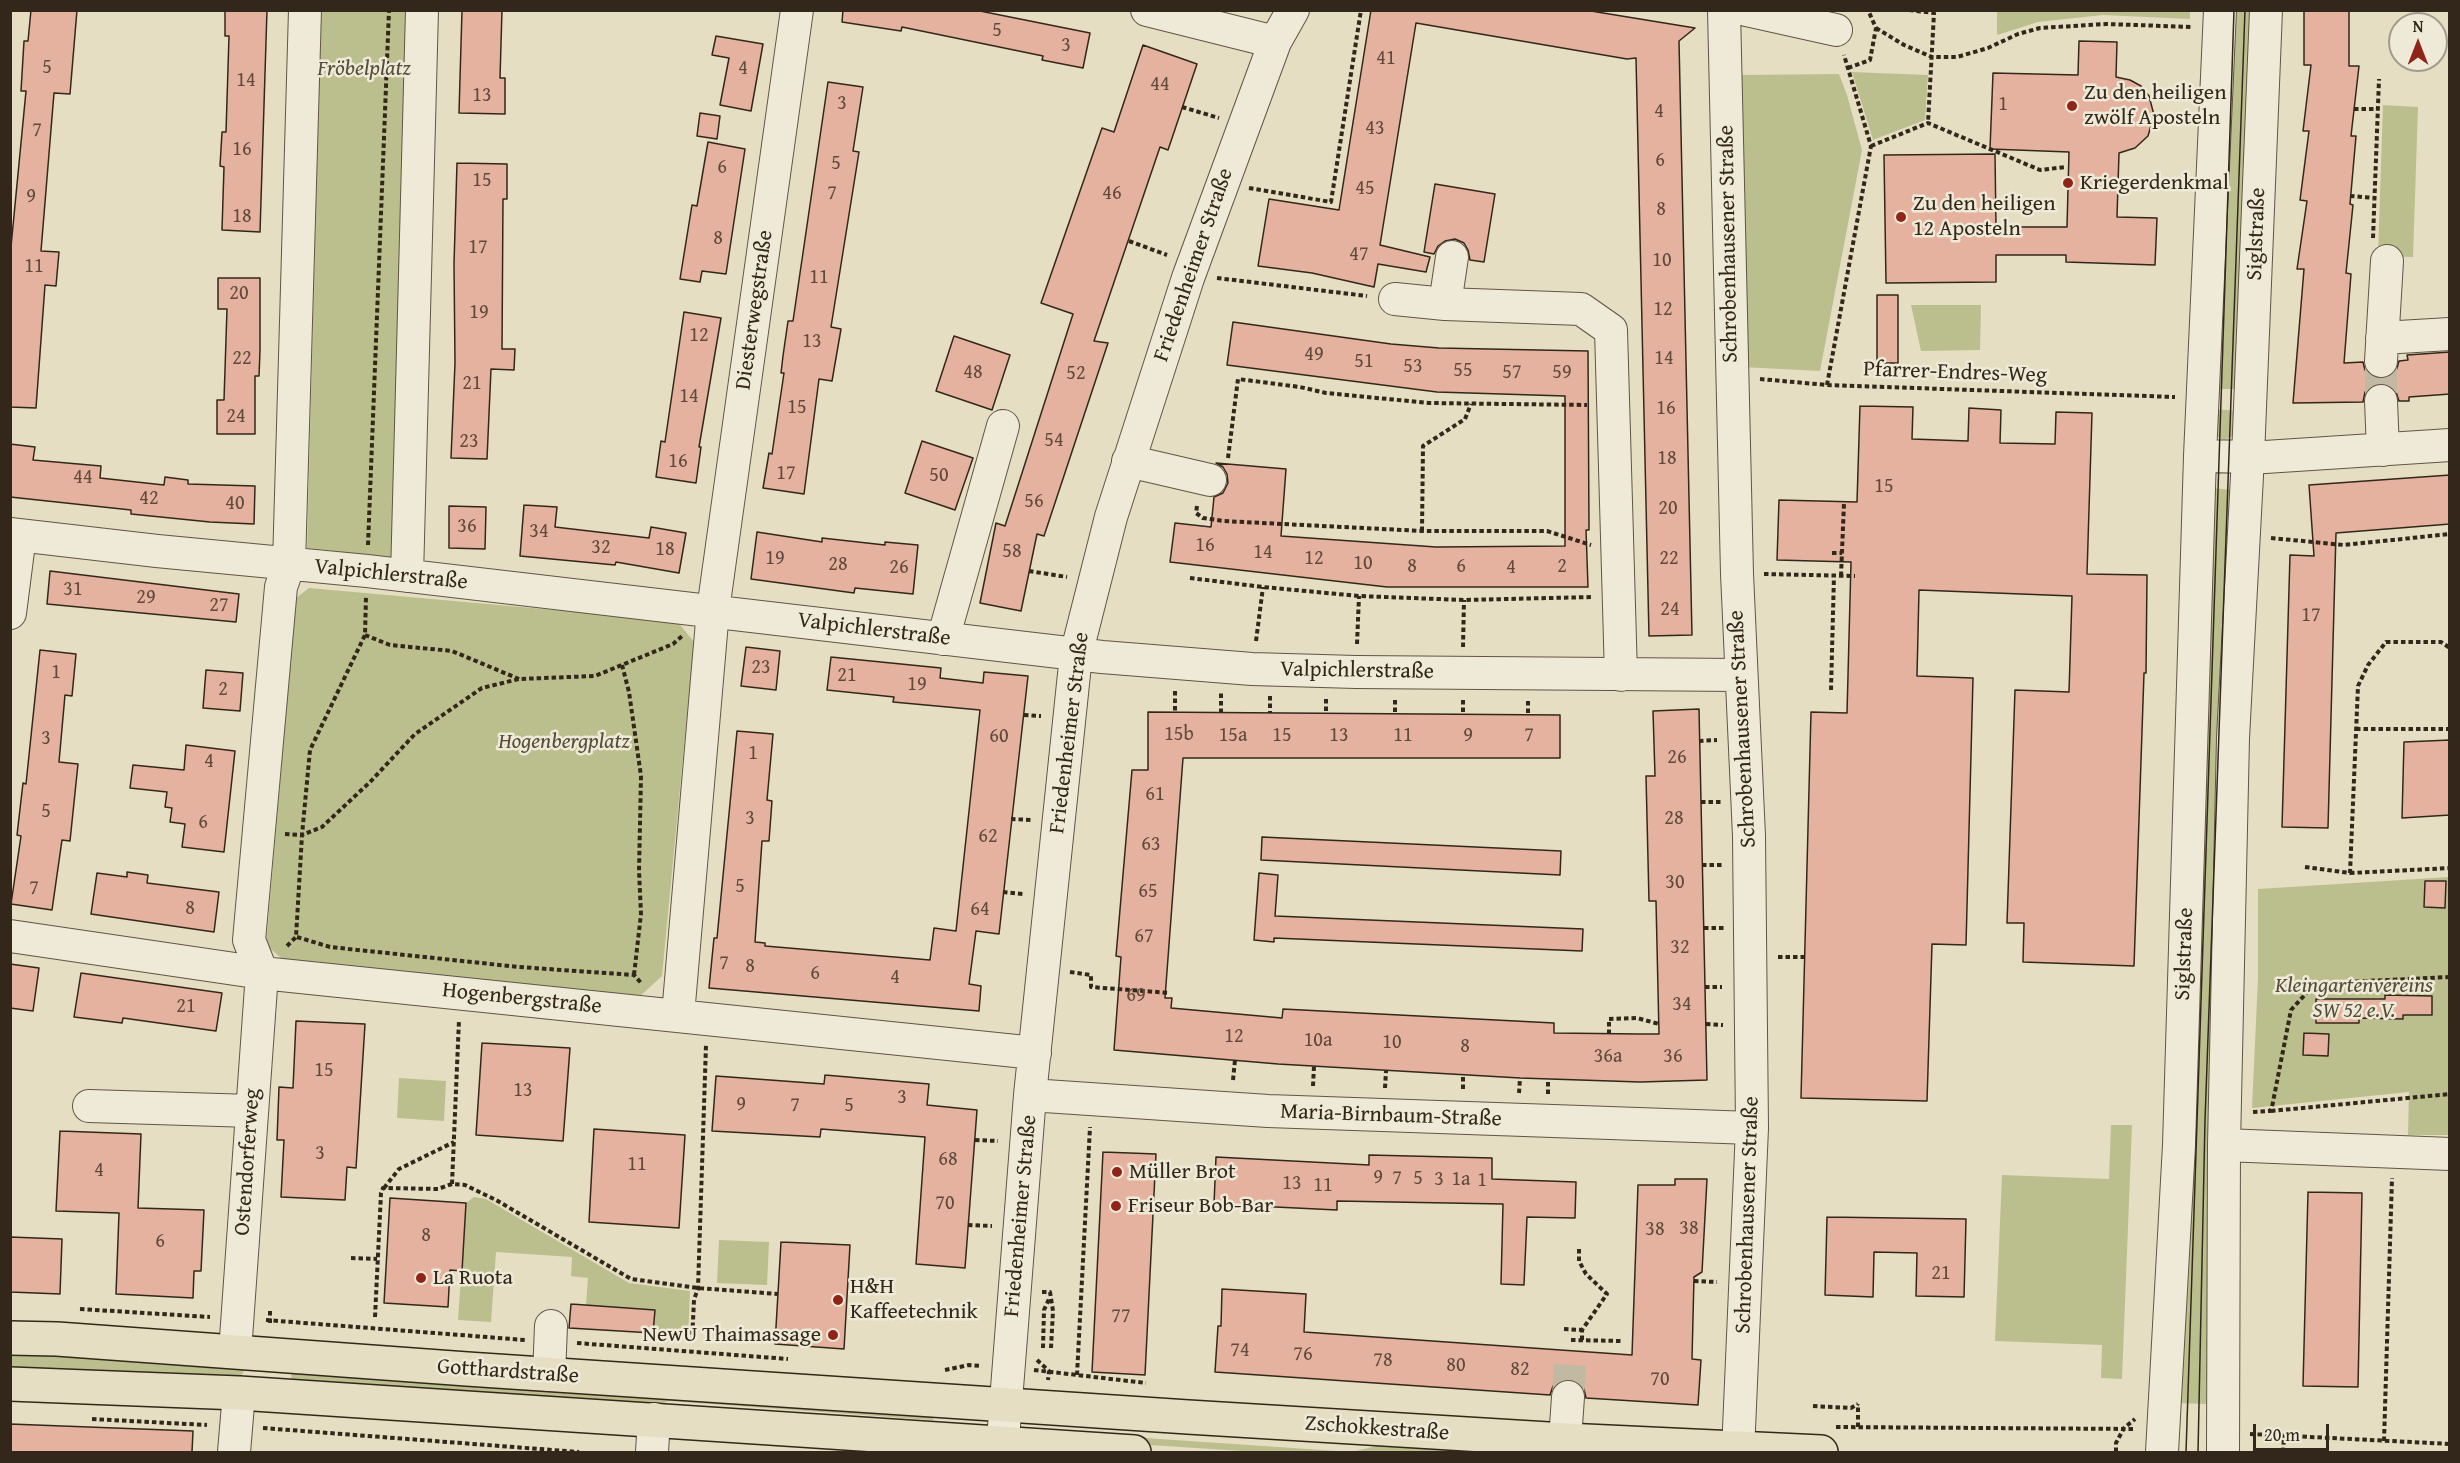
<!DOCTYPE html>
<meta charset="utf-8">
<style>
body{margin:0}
#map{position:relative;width:2460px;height:1463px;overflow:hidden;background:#e5dec2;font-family:"Gentium Book Plus",serif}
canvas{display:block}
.frame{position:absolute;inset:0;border:12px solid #33271b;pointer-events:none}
.north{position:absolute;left:2388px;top:12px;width:60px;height:60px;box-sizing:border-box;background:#eeead7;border:2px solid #a39c8c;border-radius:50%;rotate:0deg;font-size:16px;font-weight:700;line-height:24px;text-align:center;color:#33271b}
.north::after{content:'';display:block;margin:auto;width:21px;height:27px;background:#8f2418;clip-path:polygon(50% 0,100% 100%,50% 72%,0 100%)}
.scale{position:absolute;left:2253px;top:1424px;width:76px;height:27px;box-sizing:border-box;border:3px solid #33271b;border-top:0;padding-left:8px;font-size:18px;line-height:21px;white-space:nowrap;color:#33271b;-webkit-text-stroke:4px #eeead7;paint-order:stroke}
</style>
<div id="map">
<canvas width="2460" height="1463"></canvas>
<div class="frame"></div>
<div class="north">N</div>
<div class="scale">20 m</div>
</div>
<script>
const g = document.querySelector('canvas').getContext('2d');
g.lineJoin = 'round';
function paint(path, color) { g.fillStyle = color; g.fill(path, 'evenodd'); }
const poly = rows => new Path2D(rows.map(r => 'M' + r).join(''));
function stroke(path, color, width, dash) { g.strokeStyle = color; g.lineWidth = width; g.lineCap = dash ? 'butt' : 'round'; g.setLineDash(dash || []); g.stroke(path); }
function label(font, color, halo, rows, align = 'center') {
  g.font = font + ' "Gentium Book Plus",serif'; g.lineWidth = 5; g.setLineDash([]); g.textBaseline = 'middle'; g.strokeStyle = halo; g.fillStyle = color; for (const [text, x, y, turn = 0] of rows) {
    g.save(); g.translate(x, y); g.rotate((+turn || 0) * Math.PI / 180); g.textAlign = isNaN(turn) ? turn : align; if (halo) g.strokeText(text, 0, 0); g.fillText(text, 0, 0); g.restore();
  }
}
paint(poly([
 [321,11,410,11,395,558,307,548],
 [1997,11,1997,10,2190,11,2190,19,2103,15,2038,22,1997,35],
 [2229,11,2251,11,2243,389,2211,389],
 [1852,72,1928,75,1925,120,1873,140],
 [1839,74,1847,95,1862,150,1820,371,1742,367,1741,75],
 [2383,105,2418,107,2413,257,2378,256],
 [1911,305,1981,305,1980,350,1921,351],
 [2211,409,2241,411,2233,436,2224,440,2214,435],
 [2213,488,2232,490,2206,1404,2178,1403],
 [309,588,677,621,694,642,662,976,638,998,288,964,266,945,296,598],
 [2449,877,2449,1135,2408,1135,2409,1092,2252,1108,2258,978,2258,889],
 [399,1078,446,1081,444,1121,397,1118],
 [2111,1125,2132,1125,2122,1379,2101,1378,2102,1345,1995,1341,2002,1175,2109,1179],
 [474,1197,486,1199,629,1283,690,1291,688,1337,653,1333,655,1310,586,1305,588,1278,571,1276,572,1257,496,1252,491,1322,458,1320,466,1203],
 [719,1240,769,1242,767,1285,717,1283],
 [11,1352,77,1355,245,1369,239,1380,11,1367],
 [295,1368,934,1411,933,1420,669,1401,646,1408,293,1384,291,1375],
 [1071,1433,1352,1452,1384,1444,1497,1452,1258,1452,1071,1440]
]), '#bbbf8e');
const building = poly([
 [31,10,77,10,70,94,54,93,41,251,59,252,56,286,45,285,36,408,10,407,10,257,26,91,21,91,24,41,28,41,31,10],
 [225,10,267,10,260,232,222,230,224,167,220,166,222,132,226,132,229,36,225,36,225,10],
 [462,10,502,10,500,78,505,78,505,114,459,113,462,10],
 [843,10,975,10,1090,33,1083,68,1042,60,1043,56,902,27,901,31,842,22,843,10],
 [1371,10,1591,11,1695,28,1679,41,1692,635,1649,636,1636,58,1627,59,1416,23,1380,245,1430,257,1426,272,1378,264,1374,287,1312,273,1258,266,1269,199,1339,210,1371,10],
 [2304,10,2349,10,2349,66,2359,66,2351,136,2356,136,2350,204,2353,205,2346,273,2351,274,2344,363,2363,362,2365,370,2371,376,2381,379,2388,377,2396,371,2399,361,2408,360,2407,355,2450,352,2450,394,2409,397,2409,401,2399,401,2396,392,2390,385,2380,383,2372,386,2365,392,2363,402,2293,403,2304,269,2297,269,2307,201,2300,200,2309,131,2303,131,2311,65,2304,65,2304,10],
 [716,36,763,44,751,111,720,105,729,58,712,55,716,36],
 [2079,41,2117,42,2116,77,2130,80,2141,86,2149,96,2154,115,2148,136,2135,148,2119,153,2117,217,2157,218,2155,265,2066,262,2066,255,1996,255,1996,282,1886,283,1884,155,1995,154,1996,227,2067,227,2069,152,1990,149,1993,73,2078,75,2079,41],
 [1143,45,1197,64,1168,150,1160,147,1094,341,1108,343,1044,536,1037,534,1021,611,980,603,996,523,1005,526,1073,314,1041,303,1102,128,1114,132,1143,45],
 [828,82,863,87,853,151,859,152,831,327,841,329,832,381,819,379,804,494,763,488,769,453,772,454,784,373,781,373,783,356,788,321,793,321,828,82],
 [700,113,720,116,717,139,697,136,700,113],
 [708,142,745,149,726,274,702,271,700,282,680,279,692,205,697,206,708,142],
 [457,163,507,164,507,199,503,199,502,349,515,349,514,370,491,369,487,459,451,458,455,363,454,264,457,163],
 [1435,184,1495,194,1484,262,1470,260,1468,250,1464,243,1455,239,1445,241,1438,246,1434,254,1424,252,1435,184],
 [218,278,260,278,260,351,259,376,255,376,255,434,217,434,217,400,224,400,227,309,218,309,218,278],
 [1877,295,1898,295,1898,363,1877,363,1877,295],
 [684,312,721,318,699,447,701,447,696,483,656,477,661,441,665,442,684,312],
 [1233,322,1391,344,1439,348,1588,351,1589,530,1586,530,1588,587,1387,587,1170,562,1175,523,1211,527,1214,497,1223,493,1228,483,1227,474,1223,467,1216,463,1286,469,1281,536,1436,547,1565,546,1565,396,1437,392,1227,365,1233,322],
 [954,336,1010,355,992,410,936,391,954,336],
 [1860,406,1913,407,1912,439,1968,441,1969,408,2001,410,2000,443,2055,444,2056,412,2092,413,2087,574,2147,575,2146,673,2144,673,2134,966,2023,962,2024,923,2007,923,2015,690,2069,692,2072,596,1919,590,1917,676,1973,678,1966,945,1932,944,1927,1101,1801,1098,1811,712,1847,713,1851,562,1777,560,1779,500,1857,502,1860,406],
 [922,441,973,458,955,510,905,493,922,441],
 [10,444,35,447,33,460,101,466,100,478,164,485,165,477,188,480,188,484,255,486,254,524,210,522,131,514,131,510,10,497,10,444],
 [2450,475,2450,524,2336,533,2328,828,2282,827,2290,555,2314,556,2309,485,2450,475],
 [524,505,557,507,555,527,649,538,651,527,686,533,679,573,616,562,615,565,520,556,524,505],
 [449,506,486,507,485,549,449,548,449,506],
 [757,532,822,542,822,538,885,545,885,542,918,545,913,594,855,588,854,593,751,579,757,532],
 [50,571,239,594,236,622,47,604,50,571],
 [746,647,780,651,776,690,741,686,746,647],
 [40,650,76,654,72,696,65,695,59,762,78,764,70,841,62,840,52,910,11,904,21,836,17,835,23,783,26,784,40,650],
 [831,657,941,668,940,678,983,683,984,672,1028,676,999,934,976,931,969,984,981,986,979,1011,709,988,714,938,717,938,737,731,773,734,767,800,772,801,769,841,762,841,755,942,765,943,765,946,930,960,934,928,956,931,980,710,893,702,894,697,827,690,831,657],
 [206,670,243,673,240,711,203,708,206,670],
 [1699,709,1707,1080,1640,1082,1520,1078,1278,1064,1114,1050,1121,957,1116,956,1132,770,1148,770,1148,712,1560,715,1560,758,1183,758,1165,998,1172,998,1171,1008,1282,1018,1283,1009,1554,1023,1554,1033,1639,1034,1659,1034,1656,901,1649,901,1646,776,1655,776,1653,711,1699,709],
 [2450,740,2450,815,2402,818,2404,742,2450,740],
 [186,745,235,751,224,852,182,847,185,824,170,822,172,808,165,807,167,792,130,788,133,765,184,770,186,745],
 [1262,837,1561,851,1560,875,1261,860,1262,837],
 [127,872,148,875,147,883,219,892,214,932,91,914,97,873,127,877,127,872],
 [1259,873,1278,875,1275,916,1583,929,1582,951,1274,938,1274,942,1254,940,1259,873],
 [2425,881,2446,881,2445,908,2424,907,2425,881],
 [10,964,39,968,33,1011,10,1008,10,964],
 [81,973,222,993,216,1031,123,1018,122,1023,74,1017,81,973],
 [2385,995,2432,996,2432,1015,2403,1015,2403,1019,2359,1018,2359,1023,2316,1023,2316,999,2385,999,2385,995],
 [296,1021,365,1024,356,1168,347,1167,345,1200,281,1197,284,1140,277,1140,279,1087,293,1088,296,1021],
 [2304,1033,2329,1034,2328,1056,2303,1055,2304,1033],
 [482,1043,570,1048,563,1141,476,1135,482,1043],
 [825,1075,929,1084,927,1105,977,1110,965,1268,916,1264,925,1137,821,1129,820,1137,712,1131,716,1076,824,1084,825,1075],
 [594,1129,685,1135,679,1228,589,1222,594,1129],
 [60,1131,141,1134,138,1208,204,1210,201,1271,194,1271,193,1298,116,1294,119,1213,56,1211,60,1131],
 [1103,1152,1156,1154,1145,1375,1092,1372,1103,1152],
 [1369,1155,1492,1158,1492,1179,1576,1182,1575,1218,1527,1217,1524,1285,1501,1284,1503,1204,1337,1201,1337,1210,1214,1204,1216,1157,1369,1165,1369,1155],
 [1675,1179,1707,1179,1702,1272,1694,1277,1692,1359,1701,1360,1698,1405,1586,1398,1584,1389,1579,1382,1570,1379,1560,1381,1553,1386,1550,1395,1215,1372,1218,1326,1221,1326,1222,1289,1306,1294,1304,1332,1632,1355,1638,1185,1675,1185,1675,1179],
 [2308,1192,2362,1193,2358,1387,2303,1386,2308,1192],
 [390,1198,466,1203,462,1271,450,1270,448,1307,384,1303,390,1198],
 [1827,1217,1966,1219,1964,1297,1916,1296,1917,1253,1874,1252,1873,1297,1825,1295,1827,1217],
 [10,1237,62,1239,60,1294,10,1292,10,1237],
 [781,1242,850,1245,844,1349,775,1344,781,1242],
 [571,1304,655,1310,653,1333,569,1328,571,1304],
 [10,1424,193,1431,192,1452,10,1452,10,1424]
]);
paint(building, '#e4b29e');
stroke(building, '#33271b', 1.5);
stroke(poly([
 [2381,361,2381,401],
 [1568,1397,1571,1351]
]), '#c1b9a1', 32, [32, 16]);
const minor = poly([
 [1147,10,1275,42],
 [1724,10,1737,574,1749,836,1752,1128,1738,1452],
 [1746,10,1836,30],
 [1452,257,1445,304,1581,309,1611,330,1621,675],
 [1395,299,1445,304],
 [2382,338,2450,334],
 [2381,361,2387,261],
 [2381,401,2383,450],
 [2200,456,2265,457,2450,445],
 [1128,461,1210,480],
 [10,534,157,551,367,571,1102,657,1252,669,1356,672,1740,675],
 [407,576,422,10],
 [10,613,20,535],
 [943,639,1003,426],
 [10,936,262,973,1035,1053],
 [678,1015,713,610,797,10],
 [1030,1095,1268,1111,1752,1128],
 [89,1106,252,1111],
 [2224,1145,2450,1154],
 [235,1352,262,973,249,940,281,587,289,564,305,10],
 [549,1375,551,1326],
 [1565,1440,1568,1397],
 [234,1452,239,1393],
 [652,1452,654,1419],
 [1002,1452,1030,1095,1076,655,1111,517,1188,278,1275,42,1293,10],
 [2162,1452,2179,1145,2200,456,2220,10],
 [2223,1452,2224,1145,2233,738,2248,457,2266,10]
]);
const major = poly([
 [10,1338,57,1339,467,1369,1188,1417,1565,1440,1821,1452],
 [10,1384,239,1393,1134,1452]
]);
stroke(minor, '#605545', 34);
stroke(major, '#33271b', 36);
stroke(poly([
 [1909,10,1934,13,1928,123],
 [1876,28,1904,45,1932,57,1957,57,1988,48,2018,34,2040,28,2106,24,2193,27],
 [1848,68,1870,60,1876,28,1868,10],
 [1182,107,1219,118],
 [2354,109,2378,109],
 [1871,146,1928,123,2040,170,2066,167],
 [1249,188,1331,202,1361,10],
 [2350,196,2375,198],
 [2373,238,2379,79],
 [1129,241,1167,255],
 [1217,278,1367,296],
 [1760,379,1827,385,2175,397],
 [1827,385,1871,146,1844,55],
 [1228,458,1238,379,1300,387,1326,393,1429,403,1587,405],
 [1197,506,1196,513,1203,518,1224,521,1422,531,1547,531,1591,545],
 [1422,531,1423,446,1465,419,1471,404],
 [2271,538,2344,545,2450,534],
 [368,545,389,10],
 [1832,553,1842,553],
 [1029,571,1067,577],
 [1764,574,1855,576],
 [1841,576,1844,503],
 [1190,578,1263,587,1359,596,1464,600,1593,597],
 [365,635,390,645,452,651,519,679],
 [1256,641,1263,587],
 [1357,644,1359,596],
 [1463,647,1464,600],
 [622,665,629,692,641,776,639,871,641,914,634,975],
 [1831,690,1834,575],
 [1175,691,1175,712],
 [1270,696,1270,713],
 [1326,699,1326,714],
 [1395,700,1395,714],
 [1463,700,1463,715],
 [1528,701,1528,715],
 [1221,713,1221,693],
 [1024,715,1041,716],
 [2356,729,2450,729],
 [1699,741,1717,740],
 [1701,802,1721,802],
 [1011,819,1031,820],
 [285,834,302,835,310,750,365,635,366,597],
 [1702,865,1722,865],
 [2305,867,2350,873,2358,686,2368,665,2386,642,2441,642,2450,648],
 [2350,873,2450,868],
 [1003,892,1023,894],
 [1704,928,1724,928],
 [297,937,330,947,519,967,634,975,642,984],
 [287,946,296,937,302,835,322,827,370,782,415,734,482,688,519,679,595,676,673,644,682,636],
 [1778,957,1805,957],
 [1070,972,1091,975,1091,987,1170,993],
 [1705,987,1722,987],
 [1706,1024,1723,1025],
 [1609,1034,1609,1019,1637,1018,1659,1024],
 [1233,1080,1235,1060],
 [1313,1086,1314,1066],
 [1385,1088,1386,1071],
 [1463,1089,1463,1075],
 [1519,1093,1520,1078],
 [1548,1094,1548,1080],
 [2271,1111,2450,1094],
 [2253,1112,2270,1111,2272,1107,2291,1010,2311,988,2346,982,2450,977],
 [975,1140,998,1141],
 [452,1184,459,1020],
 [384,1188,399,1169,454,1142],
 [968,1225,992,1226],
 [1579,1249,1579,1261,1586,1274,1607,1294,1582,1330,1582,1340],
 [351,1258,377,1259],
 [1694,1281,1717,1282],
 [1042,1292,1050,1292,1053,1311,1051,1348],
 [80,1309,210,1317],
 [375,1317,381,1193,383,1188,438,1189,452,1184,465,1185,496,1200,631,1279,698,1288,778,1294],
 [266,1320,525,1340],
 [270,1323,270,1309],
 [1564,1329,1582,1330],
 [1571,1340,1622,1341],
 [692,1342,694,1300,698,1288,706,1045],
 [577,1343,788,1359],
 [1043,1348,1044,1310,1049,1299],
 [1037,1360,1049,1371,1048,1380],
 [945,1370,969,1365,982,1366],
 [1034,1370,1146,1383],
 [1077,1375,1090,1127],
 [1813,1406,1851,1408,1858,1404],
 [92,1419,207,1425],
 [1836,1427,2135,1429],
 [1858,1427,1858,1404],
 [263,1428,579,1452],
 [2250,1434,2450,1444],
 [2384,1441,2392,1178],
 [2116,1452,2116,1443,2124,1428,2135,1419],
 [2283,1452,2284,1437]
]), '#33271b', 4, [4.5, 3]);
stroke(minor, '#eeead7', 32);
stroke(major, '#e5dec2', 33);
stroke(poly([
 [2186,1452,2234,10],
 [2198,1452,2205,1120,2245,10]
]), '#33271b', 1.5);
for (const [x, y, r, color] of [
 [2072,106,6,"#8f2418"],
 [2068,183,6,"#8f2418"],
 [1901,217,6,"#8f2418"],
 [1117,1172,6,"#8f2418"],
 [1116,1206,6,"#8f2418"],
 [421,1278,6,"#8f2418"],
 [838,1300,6,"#8f2418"],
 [833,1335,6,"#8f2418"]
]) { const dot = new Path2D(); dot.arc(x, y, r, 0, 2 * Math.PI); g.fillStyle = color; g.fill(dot); stroke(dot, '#eeead7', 2); }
label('20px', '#5f4a3c', null, [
 ["5",997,31],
 ["3",1066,46],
 ["41",1386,59],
 ["5",47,68],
 ["4",743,69],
 ["14",246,81],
 ["44",1160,85],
 ["13",482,96],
 ["3",842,104],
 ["1",2003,105],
 ["4",1659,112],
 ["43",1375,129],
 ["7",37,131],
 ["16",242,150],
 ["6",1660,161],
 ["5",836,164],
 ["6",722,168],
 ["15",482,181],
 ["45",1365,189],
 ["7",832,194],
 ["46",1112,194],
 ["9",31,197],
 ["8",1661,210],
 ["18",242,217],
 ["8",718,239],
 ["17",478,248],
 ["47",1359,255],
 ["10",1662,261],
 ["11",34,267],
 ["11",819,278],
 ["20",239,294],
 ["12",1663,310],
 ["19",479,313],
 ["12",699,336],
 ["13",812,342],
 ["49",1314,355],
 ["22",242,359],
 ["14",1664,359],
 ["51",1364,362],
 ["53",1413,367],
 ["55",1463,371],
 ["48",973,373],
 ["57",1512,373],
 ["59",1562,373],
 ["52",1076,374],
 ["21",472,384],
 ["14",689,397],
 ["15",797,408],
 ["16",1666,409],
 ["24",236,417],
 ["54",1054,441],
 ["23",469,442],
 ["18",1667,459],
 ["16",678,462],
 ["17",786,474],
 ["50",939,476],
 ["44",83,478],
 ["15",1884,487],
 ["42",149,499],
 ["56",1034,502],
 ["40",235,504],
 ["20",1668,509],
 ["36",467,527],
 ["34",539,532],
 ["16",1205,546],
 ["32",601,548],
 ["18",665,550],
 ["58",1012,552],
 ["14",1263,553],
 ["19",775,559],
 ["12",1314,559],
 ["22",1669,559],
 ["10",1363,564],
 ["28",838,565],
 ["8",1412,567],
 ["6",1461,567],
 ["2",1562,567],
 ["26",899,568],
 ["4",1511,568],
 ["31",73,590],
 ["29",146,598],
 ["27",219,606],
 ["24",1670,610],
 ["17",2311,616],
 ["23",761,668],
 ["1",56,673],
 ["21",847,676],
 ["19",917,685],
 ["2",223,690],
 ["15b",1179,735],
 ["15a",1233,736],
 ["15",1282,736],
 ["13",1339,736],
 ["11",1403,736],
 ["9",1468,736],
 ["7",1529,736],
 ["60",999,737],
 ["3",46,739],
 ["1",753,754],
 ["26",1677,758],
 ["4",209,762],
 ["61",1155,795],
 ["5",46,812],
 ["3",750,819],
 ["28",1674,819],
 ["6",203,823],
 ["62",988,837],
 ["63",1151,845],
 ["30",1675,883],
 ["5",740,887],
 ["7",34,889],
 ["65",1148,892],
 ["8",190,909],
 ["64",980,910],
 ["67",1144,937],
 ["32",1680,948],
 ["7",724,964],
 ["8",750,967],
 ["6",815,974],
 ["4",895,978],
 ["69",1136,996],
 ["34",1682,1005],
 ["21",186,1007],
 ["12",1234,1037],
 ["10a",1318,1041],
 ["10",1392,1043],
 ["8",1465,1047],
 ["36a",1608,1057],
 ["36",1673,1057],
 ["15",324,1071],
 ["13",523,1091],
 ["3",902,1098],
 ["9",741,1105],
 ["7",795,1106],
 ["5",849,1106],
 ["3",320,1154],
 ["68",948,1160],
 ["11",637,1165],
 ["4",99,1171],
 ["9",1378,1178],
 ["7",1397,1179],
 ["5",1418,1179],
 ["3",1439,1180],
 ["1a",1461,1180],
 ["1",1482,1181],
 ["13",1292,1184],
 ["11",1323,1186],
 ["70",945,1204],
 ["38",1689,1229],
 ["38",1655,1230],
 ["8",426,1236],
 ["6",160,1242],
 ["21",1941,1274],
 ["77",1121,1317],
 ["74",1240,1351],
 ["76",1303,1355],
 ["78",1383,1361],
 ["80",1456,1366],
 ["82",1520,1370],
 ["70",1660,1380]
]);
label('italic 22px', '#554d38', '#eeead7', [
 ["Fröbelplatz",364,69],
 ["Hogenbergplatz",564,742],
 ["Kleingartenvereins",2354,986],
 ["SW 52 e.V.",2354,1011]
]);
label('22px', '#33271b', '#eeead7', [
 ["Zu den heiligen",2084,93],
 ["zwölf Aposteln",2084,118],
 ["Kriegerdenkmal",2080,183],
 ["Zu den heiligen",1913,204],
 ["12 Aposteln",1913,229],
 ["Müller Brot",1129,1172],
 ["Friseur Bob-Bar",1128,1206],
 ["La Ruota",433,1278],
 ["H&H",850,1287],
 ["Kaffeetechnik",850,1312],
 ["NewU Thaimassage",821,1335,"right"]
], 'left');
label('22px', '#33271b', '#eeead7', [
 ["Siglstraße",2257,234,-88],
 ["Schrobenhausener Straße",1729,244,-91],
 ["Friedenheimer Straße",1194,265,-71],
 ["Diesterwegstraße",755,310,-82],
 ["Pfarrer-Endres-Weg",1955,373,2],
 ["Valpichlerstraße",391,575,6],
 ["Valpichlerstraße",874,630,7],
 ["Valpichlerstraße",1357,671,1],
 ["Schrobenhausener Straße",1743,729,-93],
 ["Friedenheimer Straße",1070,733,-83],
 ["Siglstraße",2185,954,-88],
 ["Hogenbergstraße",522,999,6],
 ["Maria-Birnbaum-Straße",1391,1116,2],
 ["Ostendorferweg",248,1162,-86],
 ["Schrobenhausener Straße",1748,1215,-88],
 ["Friedenheimer Straße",1021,1216,-85],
 ["Gotthardstraße",508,1372,4],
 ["Zschokkestraße",1377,1429,4]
]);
</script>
